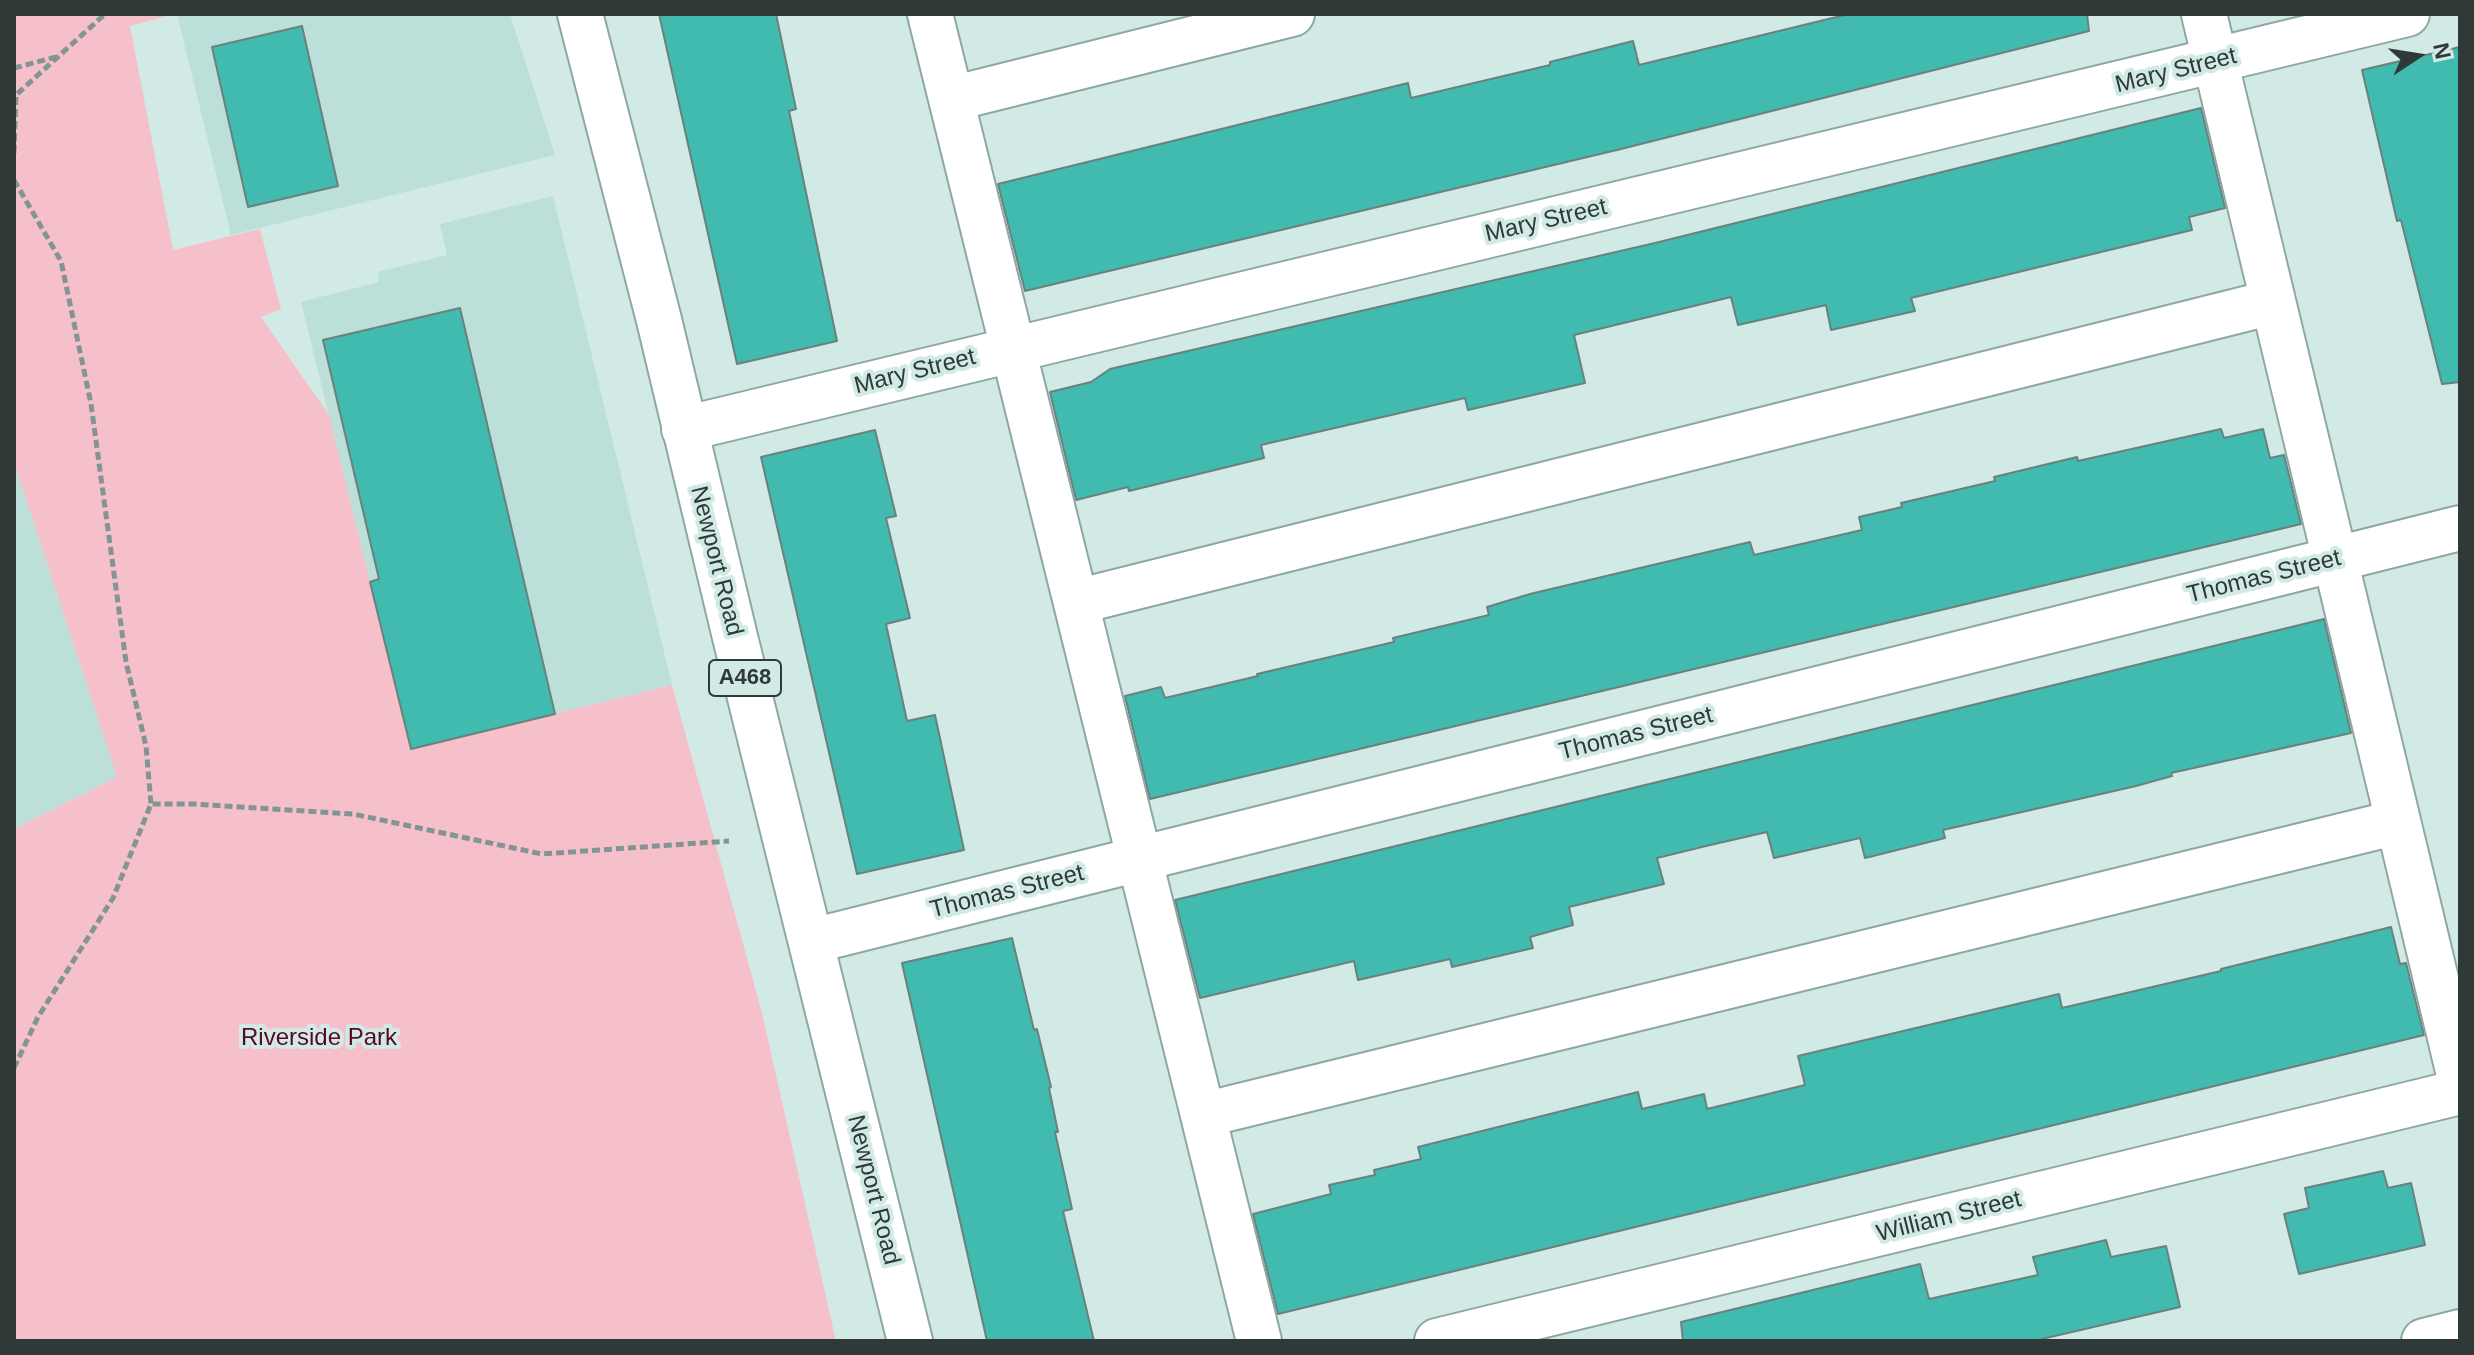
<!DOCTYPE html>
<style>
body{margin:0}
#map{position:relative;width:2474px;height:1355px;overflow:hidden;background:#d1eae6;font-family:Helvetica,sans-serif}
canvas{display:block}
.frame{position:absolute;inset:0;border:16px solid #2f3937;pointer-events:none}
.north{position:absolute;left:2378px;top:16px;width:80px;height:80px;-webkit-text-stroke:6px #d1eae6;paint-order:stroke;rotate:78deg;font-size:22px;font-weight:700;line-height:32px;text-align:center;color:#2f3937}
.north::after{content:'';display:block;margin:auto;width:28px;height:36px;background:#2f3937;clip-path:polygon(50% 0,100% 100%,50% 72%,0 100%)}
</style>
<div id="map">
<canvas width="2474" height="1355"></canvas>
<div class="frame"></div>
<div class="north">N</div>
</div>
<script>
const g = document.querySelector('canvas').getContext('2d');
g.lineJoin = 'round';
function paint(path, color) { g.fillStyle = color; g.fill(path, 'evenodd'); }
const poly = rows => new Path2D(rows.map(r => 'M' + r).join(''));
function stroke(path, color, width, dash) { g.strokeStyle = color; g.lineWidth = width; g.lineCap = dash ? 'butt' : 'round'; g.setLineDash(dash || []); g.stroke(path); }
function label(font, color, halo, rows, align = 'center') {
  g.font = font + ' Helvetica,sans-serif'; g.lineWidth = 8; g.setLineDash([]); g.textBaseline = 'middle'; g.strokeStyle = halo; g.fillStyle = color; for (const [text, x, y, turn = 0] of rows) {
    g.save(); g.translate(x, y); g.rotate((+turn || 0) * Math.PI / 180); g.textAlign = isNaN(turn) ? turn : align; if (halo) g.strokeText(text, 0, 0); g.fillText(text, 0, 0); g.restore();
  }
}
paint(poly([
 [177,14,510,14,555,155,231,235],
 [553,196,672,685,411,749,301,302,379,282,378,272,447,255,440,224],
 [14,462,117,777,14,829]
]), '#bcdfda');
paint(poly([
 [17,14,174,14,130,26,173,250,260,229,281,309,261,317,329,415,411,749,672,685,762,1013,836,1341,14,1341,14,829,117,777,14,462,14,19]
]), '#f5c0ca');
const building = poly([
 [659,14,776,14,796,109,789,111,837,341,737,364,659,14],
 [1849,14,2087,14,2089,31,1621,149,1025,291,998,184,1408,83,1411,98,1550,65,1550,62,1633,41,1639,65,1849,14],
 [302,26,338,186,248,207,212,47,302,26],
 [2460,47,2460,382,2442,384,2401,220,2397,221,2362,70,2460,47],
 [2201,108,2225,208,2189,217,2192,230,1911,298,1915,311,1831,330,1826,305,1738,325,1731,297,1574,335,1585,383,1468,410,1465,398,1261,445,1264,458,1129,491,1128,487,1076,500,1050,392,1091,382,1110,369,1655,243,2201,108],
 [460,308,555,714,411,749,370,582,379,579,323,340,460,308],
 [2221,429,2224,438,2263,429,2270,458,2284,455,2301,524,1150,799,1125,696,1161,687,1165,698,1258,676,1257,674,1394,642,1393,638,1489,615,1487,607,1530,594,1750,542,1754,555,1862,530,1859,517,1902,507,1901,503,1995,481,1994,477,2077,457,2078,461,2221,429],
 [875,430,896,516,886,518,910,618,886,624,907,721,935,715,964,850,857,874,761,457,875,430],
 [2324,619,2351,733,2171,773,2172,776,2136,786,1943,830,1945,838,1865,858,1860,838,1774,858,1767,832,1706,846,1657,858,1664,884,1569,907,1573,925,1530,937,1533,948,1452,967,1450,959,1358,980,1354,961,1200,998,1175,900,2324,619],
 [2391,927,2400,964,2406,963,2424,1035,1278,1314,1253,1214,1331,1194,1329,1185,1375,1175,1374,1170,1421,1159,1418,1147,1638,1092,1642,1109,1704,1094,1707,1109,1805,1085,1798,1056,2059,994,2062,1008,2221,971,2221,969,2391,927],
 [1012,938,1034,1030,1037,1029,1051,1087,1049,1088,1058,1132,1055,1132,1072,1209,1063,1211,1094,1341,987,1341,902,963,1012,938],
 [2383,1171,2388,1188,2411,1183,2425,1245,2299,1274,2284,1214,2309,1208,2305,1188,2383,1171],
 [2106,1240,2111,1257,2166,1246,2180,1307,2033,1341,1683,1341,1681,1322,1920,1264,1929,1299,2038,1275,2033,1257,2106,1240]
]);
paint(building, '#41bbaf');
stroke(building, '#6a817e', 2);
const minor = poly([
 [930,14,1259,1341],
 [2204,14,2460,1079],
 [951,99,1292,14],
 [684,429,2407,14],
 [1076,602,2273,302],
 [812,941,2460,528],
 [1203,1115,2398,822],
 [1437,1341,2460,1092],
 [2424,1341,2460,1332]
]);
const major = poly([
 [580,14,659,320,735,637,910,1341]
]);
stroke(minor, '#8fa7a4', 48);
stroke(major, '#8fa7a4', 48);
stroke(poly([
 [14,68,56,57],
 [14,153,16,95,105,14],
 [14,180,61,261,91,404,126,662,146,746,151,804],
 [14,1068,38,1017,113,898,151,804,193,804,353,814,542,854,729,841]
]), '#839592', 5, [8, 4]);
stroke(minor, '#fff', 44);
stroke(major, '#fff', 44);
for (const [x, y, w] of [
 [745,678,72]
]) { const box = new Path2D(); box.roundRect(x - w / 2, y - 18, w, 36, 6); g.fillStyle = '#d1eae6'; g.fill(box); stroke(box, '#2f3937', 2); }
label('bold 22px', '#2f3937', null, [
 ["A468",745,678]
]);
label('24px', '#2f3937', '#d1eae6', [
 ["Mary Street",2176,71,-14],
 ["Mary Street",1546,221,-13],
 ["Mary Street",915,372,-14],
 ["Newport Road",716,561,76],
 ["Thomas Street",2264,577,-14],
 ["Thomas Street",1636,734,-14],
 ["Thomas Street",1007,892,-14],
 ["Newport Road",873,1190,76],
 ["William Street",1949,1217,-14]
]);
label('24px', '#570825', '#d1eae6', [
 ["Riverside Park",319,1038]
]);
</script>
